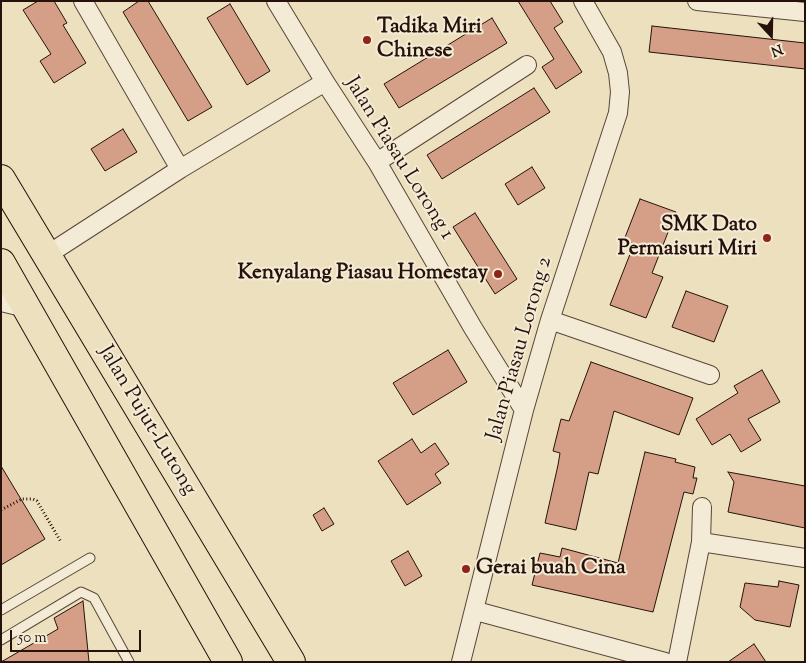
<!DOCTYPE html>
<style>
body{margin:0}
#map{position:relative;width:806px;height:663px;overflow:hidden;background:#ede0bf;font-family:"Sorts Mill Goudy",serif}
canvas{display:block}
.frame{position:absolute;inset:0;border:2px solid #26120b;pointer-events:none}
.north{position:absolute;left:746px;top:10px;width:50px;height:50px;-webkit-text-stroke:4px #f3ebd5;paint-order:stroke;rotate:159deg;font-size:14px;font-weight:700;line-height:20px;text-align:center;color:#26120b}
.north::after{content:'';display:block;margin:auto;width:18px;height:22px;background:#26120b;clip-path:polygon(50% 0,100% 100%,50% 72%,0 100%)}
.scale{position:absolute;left:10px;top:630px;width:131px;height:22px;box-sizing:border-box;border:2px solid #26120b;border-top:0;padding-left:6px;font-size:15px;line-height:18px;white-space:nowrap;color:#26120b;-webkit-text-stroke:4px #f3ebd5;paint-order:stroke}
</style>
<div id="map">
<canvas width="806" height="663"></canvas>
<div class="frame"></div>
<div class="north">N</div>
<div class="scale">50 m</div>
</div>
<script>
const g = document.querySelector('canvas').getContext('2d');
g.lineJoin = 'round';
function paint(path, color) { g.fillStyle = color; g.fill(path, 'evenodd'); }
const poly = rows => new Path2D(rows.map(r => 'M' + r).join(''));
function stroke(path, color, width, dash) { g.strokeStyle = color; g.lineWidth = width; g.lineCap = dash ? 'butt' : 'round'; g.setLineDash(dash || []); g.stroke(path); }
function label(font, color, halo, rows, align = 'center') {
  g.font = font + ' "Sorts Mill Goudy",serif'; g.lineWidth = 4; g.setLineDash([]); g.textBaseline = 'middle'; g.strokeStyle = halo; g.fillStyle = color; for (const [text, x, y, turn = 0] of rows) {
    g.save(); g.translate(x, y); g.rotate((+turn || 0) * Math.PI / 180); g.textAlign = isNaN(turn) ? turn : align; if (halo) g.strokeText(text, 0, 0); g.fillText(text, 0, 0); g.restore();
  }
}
const building = poly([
 [38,1,54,1,67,23,63,25,86,63,54,83,40,61,51,54,23,10,38,1],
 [139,1,148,1,212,107,188,121,123,12,139,1],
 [518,1,550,1,563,22,554,28,582,72,556,89,542,67,554,59,518,1],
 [230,4,270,71,247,85,207,18,230,4],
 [492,18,507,43,399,108,384,84,492,18],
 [652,26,805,43,805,69,649,52,652,26],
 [534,88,550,112,442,179,427,155,534,88],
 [123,129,137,152,105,171,91,149,123,129],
 [532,167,545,188,518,205,505,184,532,167],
 [640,199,676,212,652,273,663,277,646,318,610,305,634,244,624,240,640,199],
 [475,213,517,279,495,294,453,227,475,213],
 [686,291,728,306,714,342,672,327,686,291],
 [448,350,467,382,413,415,393,383,448,350],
 [591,362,693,398,679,435,614,411,598,474,589,472,576,530,545,523,558,465,560,453,553,451,561,419,569,421,591,362],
 [762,370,780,402,748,419,761,440,741,452,730,434,712,445,696,419,738,393,734,386,762,370],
 [412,439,421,453,435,443,449,464,435,474,441,483,407,505,378,461,412,439],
 [645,452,676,459,675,462,695,467,693,478,697,478,693,494,684,492,653,612,532,585,540,553,560,557,562,548,618,563,645,452],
 [1,466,45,539,1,565,1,466],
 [728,472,805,486,805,528,728,512,734,482,728,472],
 [324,508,334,524,322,531,313,515,324,508],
 [408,551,422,576,405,586,391,561,408,551],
 [779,581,799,585,790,627,755,620,740,607,745,583,778,587,779,581],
 [83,601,89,662,1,662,58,629,54,618,83,601],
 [754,644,766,662,728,662,754,644]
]);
paint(building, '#d59f87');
stroke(building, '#26120b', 1);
const service = poly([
 [1,610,90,558],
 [1,640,81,592,94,598,129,662]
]);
const minor = poly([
 [83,1,180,169],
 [276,1,325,82],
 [697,1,805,12],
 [377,162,527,65],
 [47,255,180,169,325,82,377,162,473,328,524,410],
 [1,302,26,308],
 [550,320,710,375],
 [701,542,702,507],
 [476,611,665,662],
 [461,662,524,410,550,320,618,113,620,92,618,73,612,52,583,1],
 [677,662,701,542,805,558]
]);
const trunk = poly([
 [1,179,291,662],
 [1,263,228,662]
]);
stroke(service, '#584638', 11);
stroke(minor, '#584638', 20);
stroke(trunk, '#26120b', 30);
stroke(poly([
 [1,510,22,499,33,499,37,501,61,542]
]), '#26120b', 3, [1, 2.5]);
stroke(service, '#f3ebd5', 9);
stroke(minor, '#f3ebd5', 18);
stroke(trunk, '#ede0bf', 28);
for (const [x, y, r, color] of [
 [367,40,5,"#8f2418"],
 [767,238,5,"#8f2418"],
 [498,274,5,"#8f2418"],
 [466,569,5,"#8f2418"]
]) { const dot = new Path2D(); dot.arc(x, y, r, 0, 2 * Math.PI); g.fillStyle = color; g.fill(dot); stroke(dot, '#f3ebd5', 2); }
label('bold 21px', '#26120b', '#f3ebd5', [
 ["Tadika Miri",377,28],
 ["Chinese",377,52],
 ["SMK Dato",757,226,"right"],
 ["Permaisuri Miri",757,250,"right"],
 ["Kenyalang Piasau Homestay",488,274,"right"],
 ["Gerai buah Cina",476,569]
], 'left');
label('21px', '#26120b', '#f3ebd5', [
 ["Jalan Piasau Lorong 1",398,159,58],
 ["Jalan Piasau Lorong 2",521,349,-74],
 ["Jalan Pujut-Lutong",146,421,59]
]);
</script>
